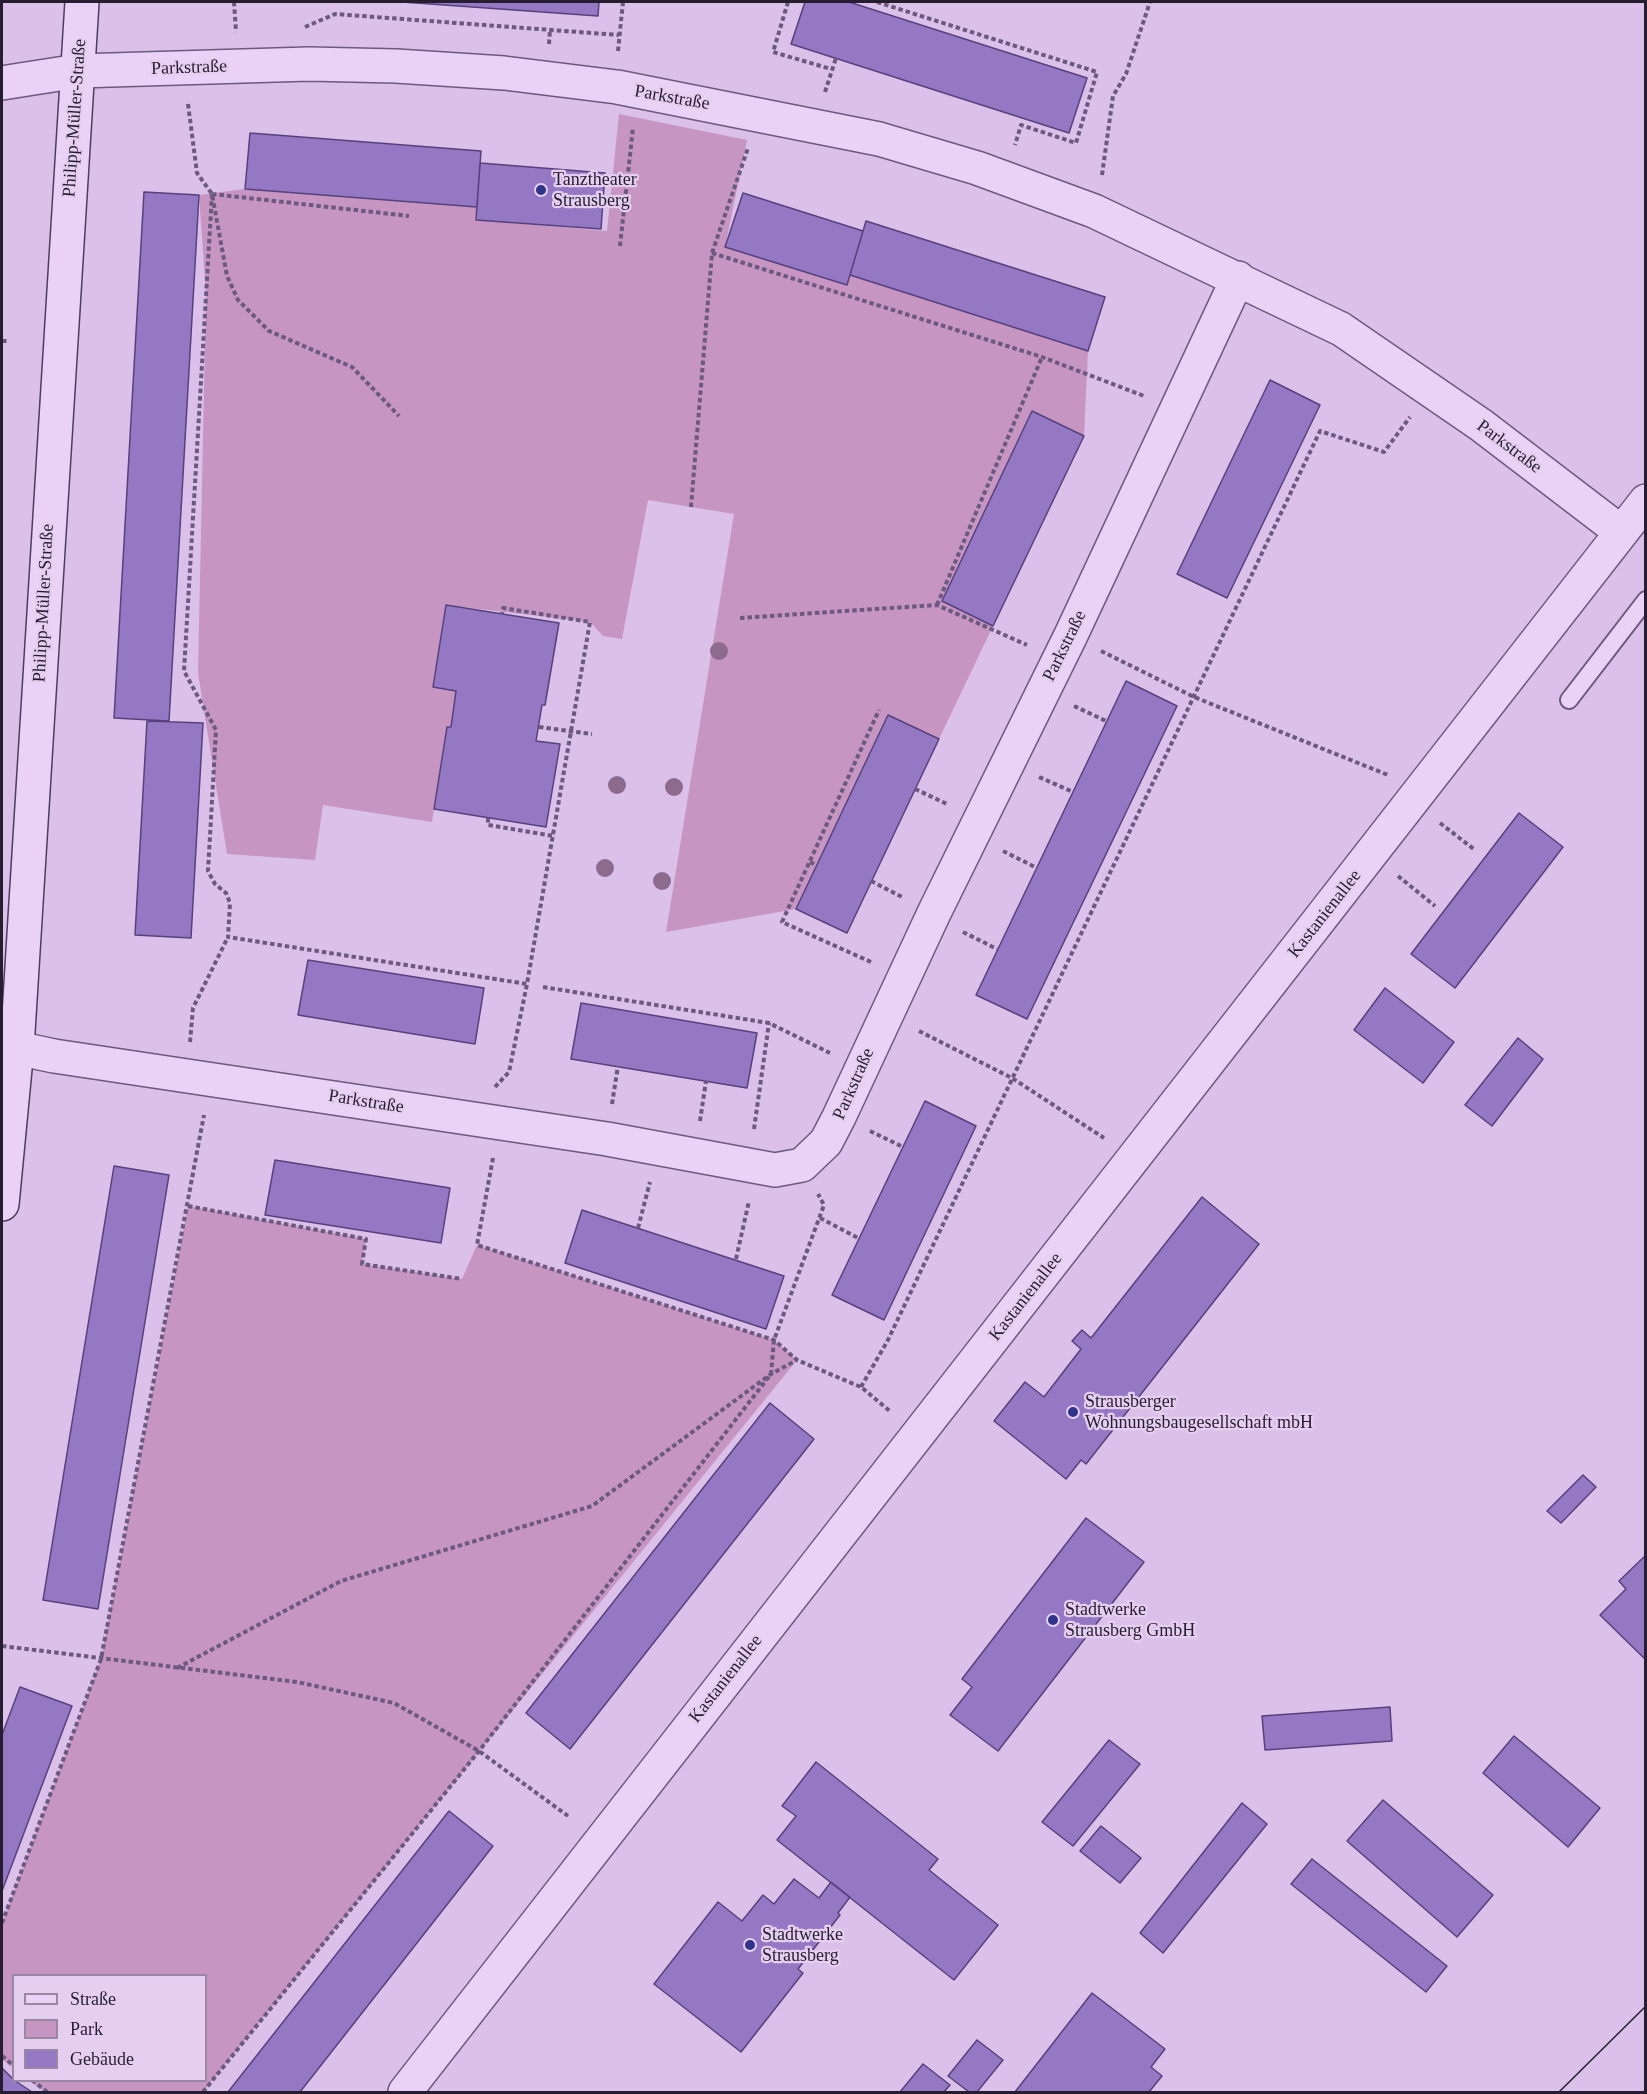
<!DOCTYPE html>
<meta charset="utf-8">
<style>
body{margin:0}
#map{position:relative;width:1647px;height:2094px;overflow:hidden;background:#dbc0e9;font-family:Georgia,serif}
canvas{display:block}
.frame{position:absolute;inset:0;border:3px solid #261d31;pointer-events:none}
.legend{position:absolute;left:12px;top:1974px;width:195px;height:108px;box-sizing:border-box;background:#e6cef1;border:2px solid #9987a4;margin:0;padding:8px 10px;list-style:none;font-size:18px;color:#261d31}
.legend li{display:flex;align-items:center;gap:12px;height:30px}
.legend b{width:30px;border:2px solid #9987a4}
</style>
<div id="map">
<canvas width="1647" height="2094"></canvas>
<div class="frame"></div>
<ul class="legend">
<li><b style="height:8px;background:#e9d2f5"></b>Straße</li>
<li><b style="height:16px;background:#c695c2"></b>Park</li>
<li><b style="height:16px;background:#9578c4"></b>Gebäude</li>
</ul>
</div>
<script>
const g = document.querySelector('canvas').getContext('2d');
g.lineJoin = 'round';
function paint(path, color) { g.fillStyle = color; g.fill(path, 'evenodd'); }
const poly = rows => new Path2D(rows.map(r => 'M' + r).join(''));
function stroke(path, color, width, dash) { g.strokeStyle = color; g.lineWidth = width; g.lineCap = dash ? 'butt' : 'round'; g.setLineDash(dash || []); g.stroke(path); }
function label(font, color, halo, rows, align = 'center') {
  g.font = font + ' Georgia,serif'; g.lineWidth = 4.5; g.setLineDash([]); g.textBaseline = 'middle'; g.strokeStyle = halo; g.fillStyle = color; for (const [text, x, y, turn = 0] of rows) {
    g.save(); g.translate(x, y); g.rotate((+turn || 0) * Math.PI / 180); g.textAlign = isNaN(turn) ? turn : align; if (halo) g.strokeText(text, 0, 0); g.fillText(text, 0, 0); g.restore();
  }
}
paint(poly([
 [619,114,747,140,725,247,847,285,850,275,1088,351,1084,436,1032,412,942,601,993,626,939,739,888,715,796,909,666,932,734,514,648,500,622,639,603,636,590,622,446,605,433,687,456,691,451,727,447,727,432,822,323,805,315,860,227,854,198,673,206,295,199,195,245,189,477,207,476,220,607,231],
 [188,1206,366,1239,362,1264,462,1279,477,1245,774,1340,797,1360,203,2092,45,2092,29,2081,206,2080,206,1976,14,1976,13,2068,2,2059,2,1923,101,1659]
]), '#c695c2');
const building = poly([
 [402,2,599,2,598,16,402,2],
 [805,2,849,2,1087,78,1069,133,791,44,805,2],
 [250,133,481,151,477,207,245,189,250,133],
 [480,163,605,173,601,229,476,220,480,163],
 [144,192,199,195,169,721,114,718,144,192],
 [743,193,863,231,847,285,725,247,743,193],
 [866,221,1105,297,1088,351,850,275,866,221],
 [1270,380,1320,405,1227,598,1177,574,1270,380],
 [1032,411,1084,436,993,626,942,601,1032,411],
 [446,605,559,623,545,705,542,705,536,741,560,744,546,827,434,809,447,727,451,727,456,691,433,687,446,605],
 [1126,681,1177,706,1027,1019,976,995,1126,681],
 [888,715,939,739,847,933,796,909,888,715],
 [147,721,203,723,191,938,135,935,147,721],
 [1519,813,1563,847,1455,988,1411,954,1519,813],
 [308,960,484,988,475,1044,298,1015,308,960],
 [1385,988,1454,1042,1423,1083,1354,1030,1385,988],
 [581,1003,757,1033,747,1088,571,1059,581,1003],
 [1518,1038,1543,1059,1492,1126,1465,1105,1518,1038],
 [925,1101,976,1126,884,1320,832,1295,925,1101],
 [275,1160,450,1188,441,1243,265,1215,275,1160],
 [114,1166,169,1175,98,1609,43,1600,114,1166],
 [1202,1197,1259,1244,1086,1464,1081,1460,1066,1479,994,1421,1025,1382,1044,1397,1081,1349,1072,1341,1082,1330,1091,1338,1202,1197],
 [582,1210,784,1276,766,1329,565,1263,582,1210],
 [770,1403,814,1439,570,1749,526,1713,770,1403],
 [1583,1475,1596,1487,1561,1523,1547,1511,1583,1475],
 [1086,1518,1144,1562,998,1751,950,1715,972,1687,962,1679,1086,1518],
 [1646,1555,1646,1660,1600,1615,1626,1589,1619,1581,1646,1555],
 [20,1687,72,1706,2,1891,2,1735,20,1687],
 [1390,1707,1392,1741,1265,1750,1262,1716,1390,1707],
 [1514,1736,1600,1808,1568,1847,1483,1773,1514,1736],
 [1109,1740,1140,1764,1073,1846,1042,1822,1109,1740],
 [816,1762,938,1859,929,1870,998,1925,954,1980,777,1840,796,1816,782,1806,816,1762],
 [1383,1800,1493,1895,1457,1937,1347,1841,1383,1800],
 [1242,1803,1267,1824,1163,1953,1140,1933,1242,1803],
 [449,1811,493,1846,300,2092,228,2092,449,1811],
 [1101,1826,1141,1858,1120,1883,1080,1851,1101,1826],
 [1312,1859,1447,1966,1426,1992,1291,1884,1312,1859],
 [794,1879,819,1898,831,1882,850,1897,838,1913,840,1915,798,1969,803,1973,741,2052,654,1984,718,1902,742,1921,763,1895,774,1904,794,1879],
 [1092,1993,1165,2049,1151,2067,1162,2076,1149,2092,1015,2092,1092,1993],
 [977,2040,1003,2060,977,2092,969,2092,948,2076,977,2040],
 [923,2064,950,2085,944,2092,900,2092,923,2064],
 [2,2068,14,2080,32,2092,2,2092,2,2068]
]);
paint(building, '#9578c4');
stroke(building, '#57417d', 1.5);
const service = poly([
 [1569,700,1646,600]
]);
const minor = poly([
 [2,83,78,71,309,64,396,66,504,73,617,87,879,139,977,168,1094,211,1341,329,1481,425,1621,532],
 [2,1045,54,1056,607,1139,775,1170,802,1165,826,1142,839,1117,934,913,1071,635,1238,278]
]);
const tertiary = poly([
 [405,2092,1646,501]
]);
const secondary = poly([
 [2,1204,17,1048,82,2]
]);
stroke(service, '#6c5980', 20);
stroke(minor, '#6c5980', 36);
stroke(tertiary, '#6c5980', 36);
stroke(secondary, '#4e3d62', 36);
stroke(poly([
 [234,2,236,32],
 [788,2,773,52,831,69],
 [877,2,1097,72,1076,143,1021,125,1015,145],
 [305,27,335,14,619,35],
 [549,44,550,30],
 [618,51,623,2],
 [825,92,836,58],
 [188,104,197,173,212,194,227,276,238,300,269,331,352,367,399,416],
 [1102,175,1113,96,1126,74,1150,2],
 [212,194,184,671,216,730,208,871,215,884,226,893,230,903,228,937,527,984],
 [212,194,409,216],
 [620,246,633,128],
 [712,253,1042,357,1144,396],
 [2,341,7,341],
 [691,507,712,253,748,148],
 [937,605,1042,357],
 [740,618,937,605,1027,645],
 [1101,651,1194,697,1388,775],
 [1074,706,1106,721],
 [539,727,592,734],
 [1039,777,1073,792],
 [915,789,947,804],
 [488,818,488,825,554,836],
 [1440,823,1475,850],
 [1003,851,1037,868],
 [810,862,816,865],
 [1398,876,1435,906],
 [871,881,902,897],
 [963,932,997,949],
 [871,962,782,922,879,710],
 [543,987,769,1023,830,1053],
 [919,1031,1012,1078,1104,1138],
 [190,1042,193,1008,228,937],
 [495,1087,509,1072,527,984,590,622,503,608,502,614],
 [612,1104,618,1066],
 [700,1121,706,1081],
 [754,1129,769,1023],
 [870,1131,903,1147],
 [493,1158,477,1245,774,1340,797,1360,861,1387,891,1412],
 [188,1206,366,1239,362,1264,462,1279],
 [820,1218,860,1239],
 [638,1228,650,1182],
 [736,1259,749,1201],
 [861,1387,888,1340,1320,431,1384,452,1410,417],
 [2,1646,297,1682,394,1703,479,1751,568,1816],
 [177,1668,341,1581,592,1506,771,1374,797,1360],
 [2,1923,101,1659,204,1115],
 [2,2056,14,2066],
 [32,2080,47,2092],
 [203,2092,479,1751,771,1374,774,1340,824,1205,818,1194]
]), '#6c5980', 4, [4.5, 3]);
stroke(service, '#e9d2f5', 16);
stroke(minor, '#e9d2f5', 33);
stroke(tertiary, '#e9d2f5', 33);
stroke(secondary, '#e9d2f5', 33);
stroke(poly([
 [1559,2092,1646,2006]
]), '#261d31', 1.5);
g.fillStyle = '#8c6b8e';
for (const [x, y] of [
 [719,651],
 [617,785],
 [674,787],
 [605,868],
 [662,881]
]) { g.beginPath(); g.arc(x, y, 9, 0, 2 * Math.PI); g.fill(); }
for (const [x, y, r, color] of [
 [541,190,6,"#2f338a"],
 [1073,1412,6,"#2f338a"],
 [1053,1620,6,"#2f338a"],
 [750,1945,6,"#2f338a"]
]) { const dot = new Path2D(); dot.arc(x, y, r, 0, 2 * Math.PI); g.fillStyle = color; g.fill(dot); stroke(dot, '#e6cef1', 2); }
label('18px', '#261d31', '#e6cef1', [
 ["Parkstraße",189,68,-2],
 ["Parkstraße",672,98,10],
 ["Philipp-Müller-Straße",75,118,-86],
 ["Parkstraße",1509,447,37],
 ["Philipp-Müller-Straße",44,603,-87],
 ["Parkstraße",1065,646,-64],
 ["Kastanienallee",1325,914,-52],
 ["Parkstraße",854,1084,-66],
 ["Parkstraße",366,1102,9],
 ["Kastanienallee",1026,1297,-52],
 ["Kastanienallee",726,1679,-52]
]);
label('18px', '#261d31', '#e6cef1', [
 ["Tanztheater",553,180],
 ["Strausberg",553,201],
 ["Strausberger",1085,1402],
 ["Wohnungsbaugesellschaft mbH",1085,1423],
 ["Stadtwerke",1065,1610],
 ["Strausberg GmbH",1065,1631],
 ["Stadtwerke",762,1935],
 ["Strausberg",762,1956]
], 'left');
</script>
